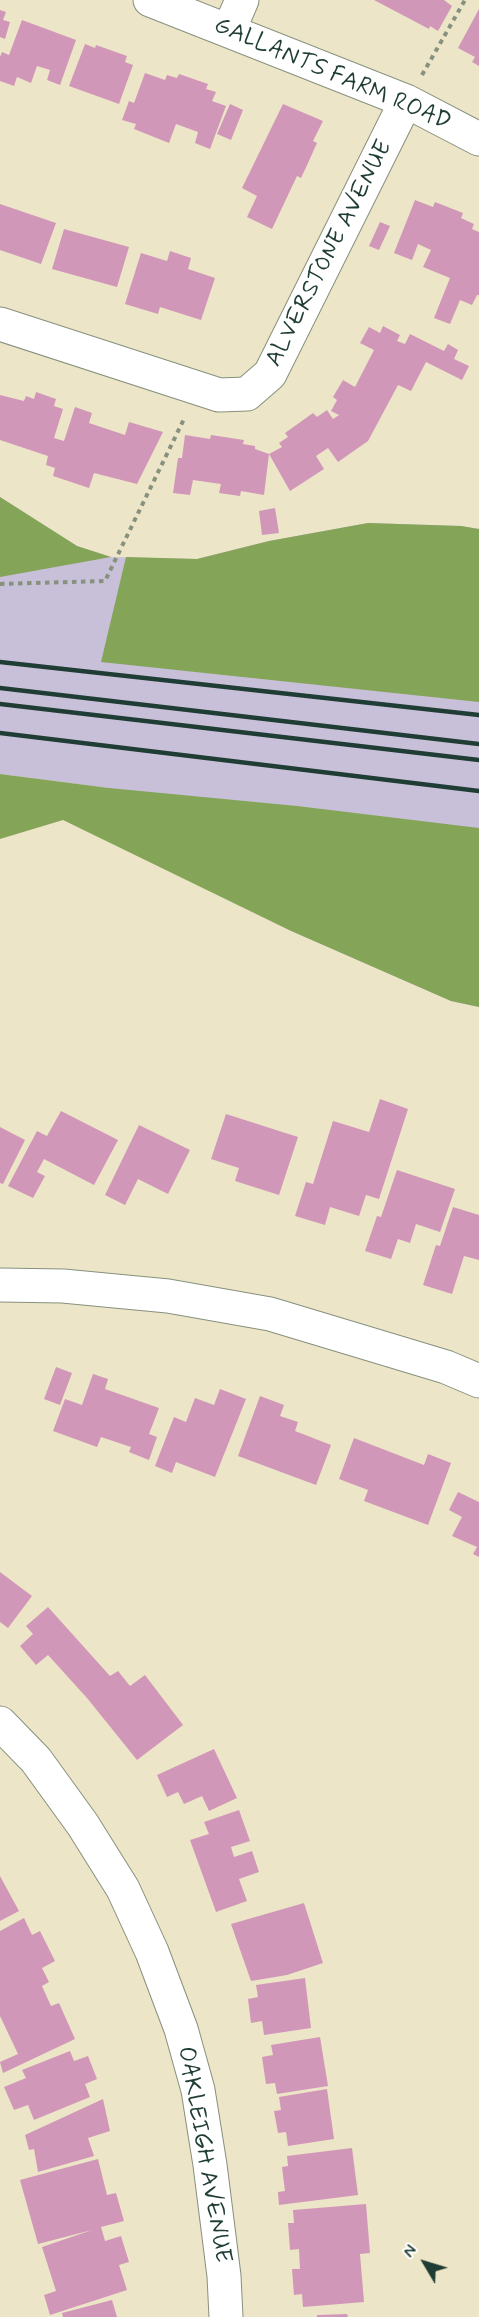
<!DOCTYPE html>
<style>
body{margin:0}
#map{position:relative;width:479px;height:2317px;overflow:hidden;background:#ede5c7;font-family:Mynerve,sans-serif}
canvas{display:block}
.north{position:absolute;left:395px;top:2233px;width:60px;height:60px;-webkit-text-stroke:4px #fff;paint-order:stroke;rotate:308deg;font-size:16px;font-weight:700;line-height:24px;text-align:center;color:#1f3d34}
.north::after{content:'';display:block;margin:auto;width:21px;height:27px;background:#1f3d34;clip-path:polygon(50% 0,100% 100%,50% 72%,0 100%)}
</style>
<div id="map">
<canvas width="479" height="2317"></canvas>
<div class="north">N</div>
</div>
<script>
const g = document.querySelector('canvas').getContext('2d');
g.lineJoin = 'round';
function paint(path, color) { g.fillStyle = color; g.fill(path, 'evenodd'); }
const poly = rows => new Path2D(rows.map(r => 'M' + r).join(''));
function stroke(path, color, width, dash) { g.strokeStyle = color; g.lineWidth = width; g.lineCap = dash ? 'butt' : 'round'; g.setLineDash(dash || []); g.stroke(path); }
function label(font, color, halo, rows, align = 'center') {
  g.font = font + ' Mynerve,sans-serif'; g.lineWidth = 5; g.setLineDash([]); g.textBaseline = 'middle'; g.strokeStyle = halo; g.fillStyle = color; for (const [text, x, y, turn = 0] of rows) {
    g.save(); g.translate(x, y); g.rotate((+turn || 0) * Math.PI / 180); g.textAlign = isNaN(turn) ? turn : align; if (halo) g.strokeText(text, 0, 0); g.fillText(text, 0, 0); g.restore();
  }
}
paint(poly([
 [0,497,77,546,111,557,197,559,269,541,368,523,461,526,479,529,479,1007,451,1001,289,930,108,788,0,774]
]), '#c8bfd8');
paint(poly([
 [0,497,77,546,111,557,0,577],
 [368,523,461,526,479,529,479,702,101,662,126,557,197,559,269,541],
 [0,774,109,788,297,806,479,828,479,1007,451,1001,289,930,63,820,0,839]
]), '#84a458');
paint(poly([
 [374,0,444,0,452,6,438,31,430,26,429,29],
 [479,9,479,66,472,62,475,57,458,48],
 [0,10,6,12,3,20,10,22,5,39,0,37],
 [22,20,76,40,60,85,47,80,50,70,37,66,31,83,17,77,14,86,0,81,0,57,2,52,9,55],
 [85,44,95,48,96,45,127,56,125,62,133,65,119,104,69,86],
 [145,73,165,80,167,75,177,78,179,74,208,84,206,89,216,92,212,101,226,106,210,149,195,143,198,132,176,124,169,143,134,129,136,124,122,120,129,101,134,103],
 [230,104,243,110,231,140,217,134],
 [283,104,323,121,313,141,317,143,308,163,301,178,297,176,272,229,247,217,257,196,242,188],
 [415,200,433,207,435,202,463,213,461,218,474,224,472,229,479,232,479,295,477,295,472,305,460,300,450,324,434,318,450,278,423,267,431,250,418,244,412,260,394,253],
 [0,204,56,223,41,264,0,250],
 [380,222,390,226,379,250,369,246],
 [64,229,129,247,117,287,52,269],
 [170,251,191,258,188,269,215,278,201,320,160,307,158,314,125,304,141,253,167,261],
 [383,326,400,335,397,341,405,344,410,334,444,351,448,344,458,350,454,359,469,366,462,380,426,362,411,391,398,385,368,441,338,462,328,448,316,456,324,469,290,491,269,454,282,447,279,443,288,437,285,433,313,413,317,417,327,410,333,419,339,415,331,411,337,400,333,397,343,380,355,387,374,350,360,343,369,327,380,333],
 [36,392,56,399,54,406,63,409,54,438,64,441,75,407,92,413,89,423,125,435,129,422,163,432,137,484,94,473,89,488,53,476,55,468,46,465,48,456,0,440,0,395,24,401,26,396,34,399],
 [185,435,210,439,211,435,244,440,243,444,255,446,255,449,269,454,264,495,241,491,240,496,219,493,221,484,193,480,190,495,173,493,178,458,182,458],
 [275,508,279,533,262,535,259,511],
 [380,1099,408,1109,379,1199,366,1195,359,1216,330,1207,325,1225,295,1216,306,1182,313,1184,333,1121,369,1132],
 [61,1111,118,1140,94,1185,44,1159,37,1172,45,1176,33,1198,8,1186,37,1131,47,1136],
 [226,1114,298,1137,279,1195,235,1181,239,1168,211,1159],
 [139,1125,190,1150,168,1194,138,1179,125,1205,105,1195],
 [0,1127,25,1140,3,1184,0,1183],
 [397,1170,455,1189,440,1232,416,1224,410,1243,398,1239,391,1259,365,1251,377,1216,381,1217],
 [453,1207,479,1215,479,1260,464,1256,452,1294,423,1285,436,1245,440,1246],
 [56,1367,72,1373,60,1405,44,1399],
 [93,1374,108,1379,105,1389,159,1408,149,1434,157,1437,149,1460,129,1452,131,1447,101,1437,97,1447,53,1431,65,1399,82,1405],
 [220,1389,246,1399,215,1477,176,1462,172,1473,155,1466,174,1417,186,1422,195,1398,214,1405],
 [260,1396,284,1405,280,1416,298,1422,295,1431,331,1445,316,1485,238,1456],
 [354,1438,424,1465,428,1454,451,1463,428,1525,364,1501,368,1490,339,1479],
 [458,1492,479,1502,479,1557,473,1554,477,1547,452,1536,462,1517,449,1510],
 [0,1572,32,1596,8,1628,0,1622],
 [48,1607,110,1676,118,1671,130,1686,145,1675,183,1725,137,1760,87,1698,48,1655,36,1665,20,1646,33,1634,26,1626],
 [214,1749,237,1798,209,1811,202,1796,184,1804,178,1792,167,1797,157,1775],
 [239,1810,250,1841,231,1847,234,1857,252,1851,259,1872,239,1879,247,1901,216,1912,190,1840,209,1834,204,1822],
 [0,1876,19,1911,0,1921],
 [304,1903,323,1963,287,1975,251,1981,231,1924],
 [24,1918,32,1935,40,1931,55,1961,42,1968,49,1982,42,1986,51,2006,59,2003,75,2039,3,2073,0,2062,18,2054,0,2016,0,1931],
 [305,1978,311,2028,264,2035,262,2021,251,2023,248,1999,258,1997,256,1985],
 [320,2037,328,2086,277,2094,275,2083,266,2084,262,2057,273,2055,271,2045],
 [70,2051,74,2061,88,2056,97,2079,85,2084,90,2097,34,2120,28,2105,14,2110,4,2087,26,2078,22,2070],
 [327,2089,334,2139,288,2146,286,2132,278,2133,274,2111,281,2110,279,2097],
 [103,2099,110,2131,88,2138,94,2156,38,2172,34,2149,29,2150,25,2135],
 [352,2148,358,2195,279,2205,278,2192,285,2191,282,2167,288,2166,287,2156],
 [98,2159,107,2195,116,2193,124,2221,101,2227,105,2241,121,2236,129,2262,119,2265,127,2290,50,2315,44,2295,56,2291,42,2247,92,2230,38,2244,20,2180],
 [366,2204,370,2253,360,2254,364,2302,303,2307,302,2294,294,2295,292,2269,300,2269,299,2249,290,2250,288,2223,294,2223,293,2210],
 [112,2300,117,2317,63,2317,62,2313],
 [347,2314,348,2317,317,2317,317,2315]
]), '#d197b9');
const minor = poly([
 [150,0,406,101,479,139],
 [229,30,242,0],
 [0,324,219,395,247,394,270,374,406,101],
 [0,1285,63,1286,168,1296,270,1314,446,1367,479,1381],
 [0,1723,36,1760,83,1825,123,1889,152,1952,181,2029,198,2090,210,2165,224,2276,226,2317]
]);
stroke(minor, '#86917e', 35);
stroke(poly([
 [422,75,465,0],
 [0,584,105,581,185,417]
]), '#86917e', 4, [4.5, 4.5]);
stroke(minor, '#fff', 33);
stroke(poly([
 [0,662,479,715],
 [0,688,479,744],
 [0,704,479,760],
 [0,733,479,791]
]), '#1f3d34', 4.5);
label('24px', '#1f3d34', '#fff', [
 ["GALLANTS FARM ROAD",332,75,23],
 ["ALVERSTONE AVENUE",330,254,-63],
 ["OAKLEIGH AVENUE",203,2155,80]
]);
</script>
